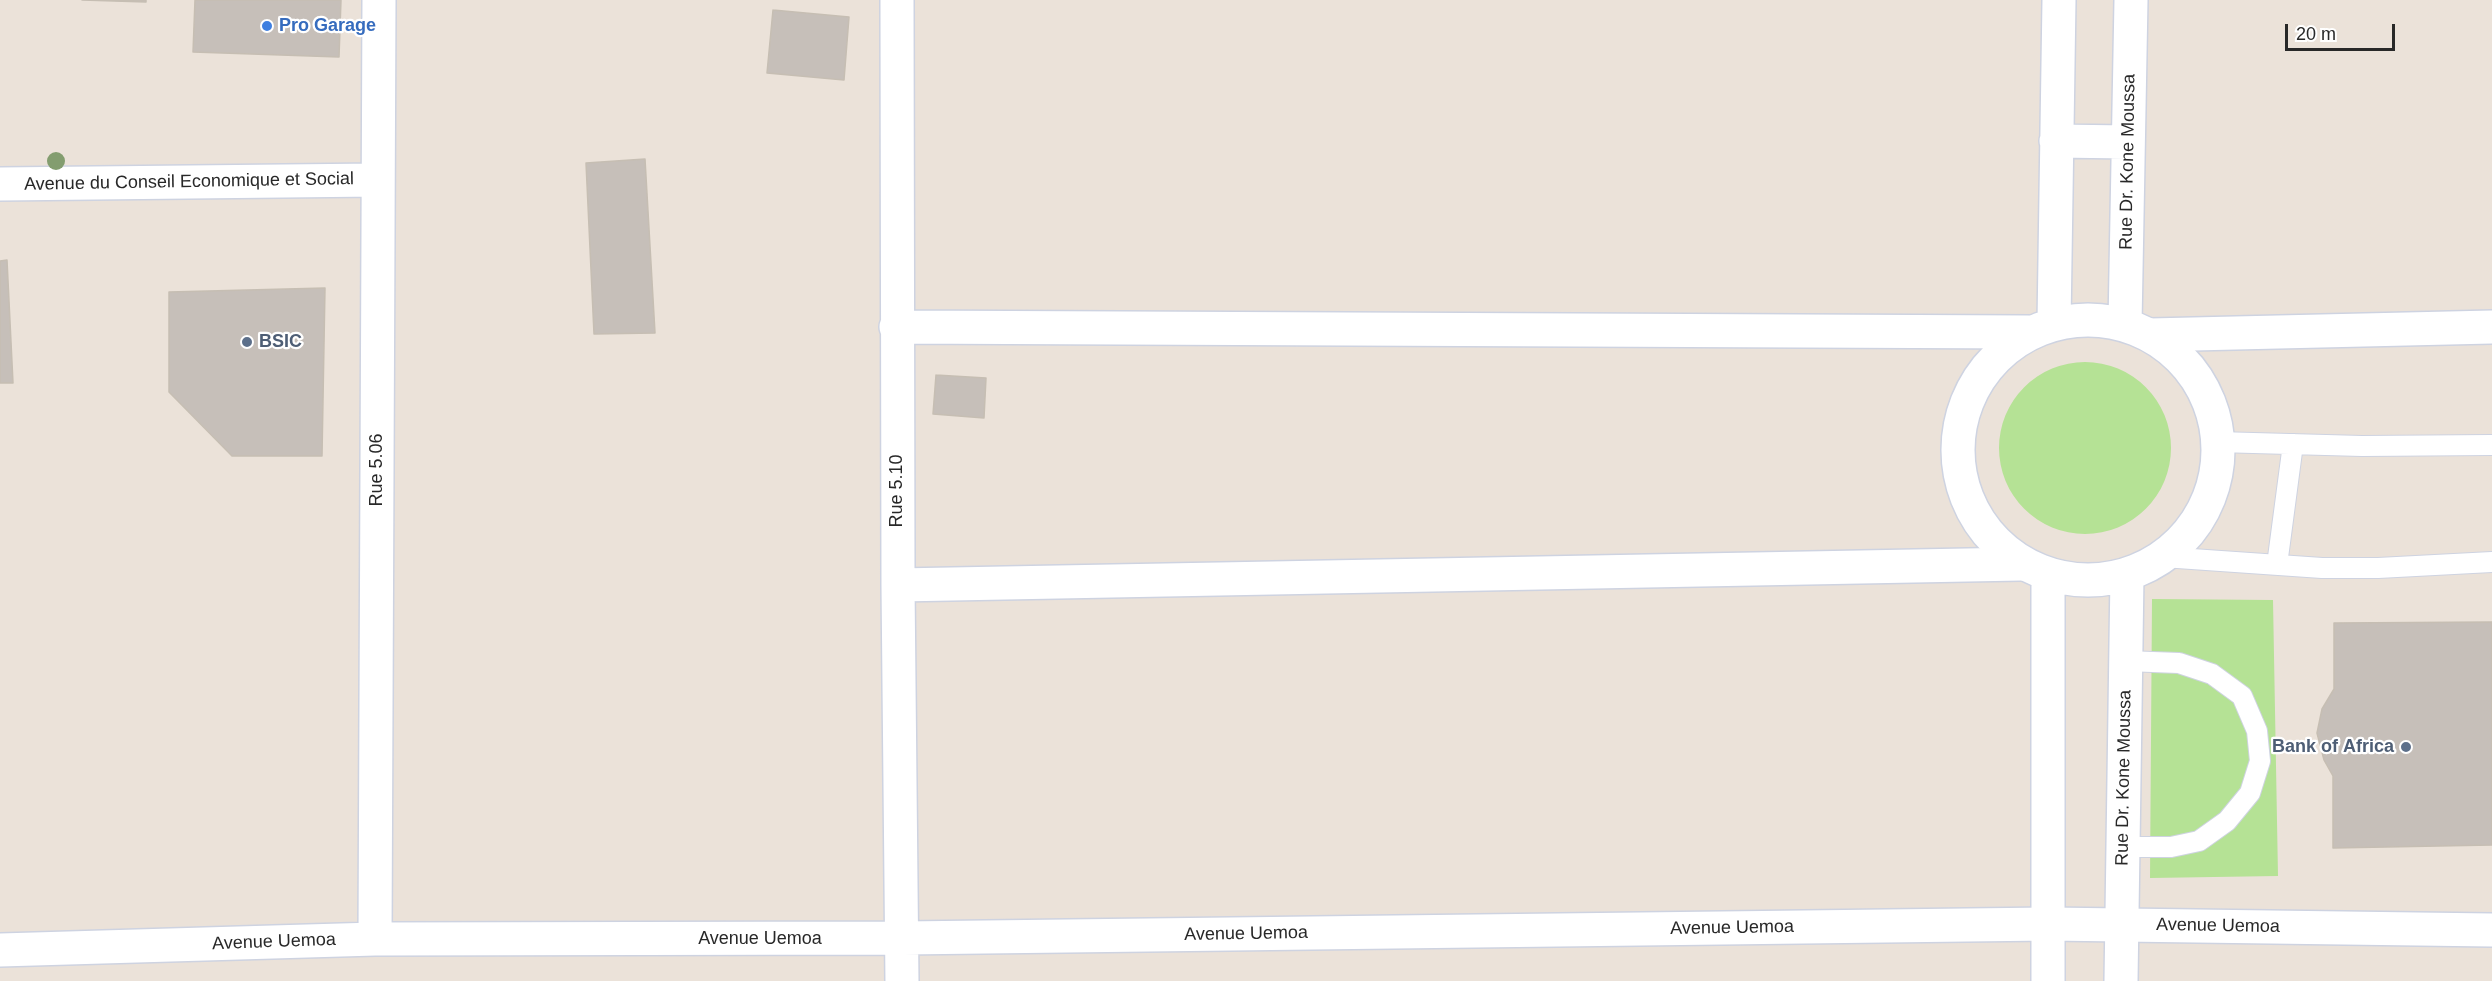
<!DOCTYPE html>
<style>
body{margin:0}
#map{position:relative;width:2492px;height:981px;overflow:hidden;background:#ebe2d9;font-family:Arial,sans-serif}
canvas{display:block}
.scale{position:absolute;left:2285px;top:24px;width:110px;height:27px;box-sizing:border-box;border:3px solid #282828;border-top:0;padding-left:8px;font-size:18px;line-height:21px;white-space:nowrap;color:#282828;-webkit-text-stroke:4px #fff;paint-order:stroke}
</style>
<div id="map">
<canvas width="2492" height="981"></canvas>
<div class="scale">20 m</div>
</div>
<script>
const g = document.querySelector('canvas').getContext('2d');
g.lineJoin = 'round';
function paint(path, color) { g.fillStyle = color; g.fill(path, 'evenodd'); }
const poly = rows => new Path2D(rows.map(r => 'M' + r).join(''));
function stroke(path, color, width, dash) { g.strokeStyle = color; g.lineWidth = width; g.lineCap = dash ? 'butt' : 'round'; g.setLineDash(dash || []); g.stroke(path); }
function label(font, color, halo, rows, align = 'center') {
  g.font = font + ' Arial,sans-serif'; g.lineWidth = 4.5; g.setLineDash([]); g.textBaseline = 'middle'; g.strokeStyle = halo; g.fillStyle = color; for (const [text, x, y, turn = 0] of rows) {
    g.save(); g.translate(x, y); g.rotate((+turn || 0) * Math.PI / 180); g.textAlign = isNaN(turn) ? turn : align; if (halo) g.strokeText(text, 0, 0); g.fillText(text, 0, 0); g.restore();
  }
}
paint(poly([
 '1999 448a86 86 0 1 1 172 0a86 86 0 1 1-172 0Z',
 [2152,599,2273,600,2278,876,2150,878]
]), '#b5e295');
const building = poly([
 [82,0,146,0,146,2,82,0],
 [195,0,341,0,339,57,193,52,195,0],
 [773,10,849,17,844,80,767,73,773,10],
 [645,159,655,333,594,334,586,163,645,159],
 [7,260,13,383,0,383,0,261,7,260],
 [325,288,322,456,232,456,169,392,169,292,325,288],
 [936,375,986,378,984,418,933,414,936,375],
 [2492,622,2492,845,2333,848,2333,776,2324,760,2317,733,2322,709,2334,689,2334,623,2492,622]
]);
paint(building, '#c6bfb9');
stroke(building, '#c6beb3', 1.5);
const lane = poly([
 [2217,442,2362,446,2492,445],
 [2163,557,2322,568,2378,568,2492,562],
 [2277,565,2293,444],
 [2123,847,2171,847,2199,841,2227,821,2250,793,2260,761,2257,731,2242,696,2212,674,2179,663,2126,661]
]);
const street = poly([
 [897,0,898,585,902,981],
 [0,184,378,180],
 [896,327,2028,332],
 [2150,335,2492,327],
 [898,585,2021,564],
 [375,939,379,0],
 [0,950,375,939,903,938,2049,924,2492,930]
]);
const secondary = poly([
 [2056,141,2128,142],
 '1958 450a130 130 0 1 1 260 0a130 130 0 1 1-260 0Z',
 [2054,323,2059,0],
 [2125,324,2131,0],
 [2048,981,2048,576],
 [2121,981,2127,575]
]);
stroke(lane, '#ced3e1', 22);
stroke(street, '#ced3e1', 36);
stroke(secondary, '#ced3e1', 36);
stroke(lane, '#fff', 20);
stroke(street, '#fff', 33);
stroke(secondary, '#fff', 33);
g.fillStyle = '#839d6f';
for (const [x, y] of [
 [56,161]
]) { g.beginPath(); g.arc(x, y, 9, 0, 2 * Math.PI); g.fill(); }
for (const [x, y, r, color] of [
 [267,26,6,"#3f7fe0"],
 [247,342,6,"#5c6f8a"],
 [2406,747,6,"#5c6f8a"]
]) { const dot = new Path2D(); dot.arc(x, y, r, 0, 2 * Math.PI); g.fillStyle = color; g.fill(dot); stroke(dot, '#fff', 2); }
label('bold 18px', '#366cbe', '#fff', [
 ["Pro Garage",279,26]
], 'left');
label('18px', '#282828', '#fff', [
 ["Rue Dr. Kone Moussa",2128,162,-89],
 ["Avenue du Conseil Economique et Social",189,182,-1],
 ["Rue 5.06",377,470,-90],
 ["Rue 5.10",897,491,-90],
 ["Rue Dr. Kone Moussa",2124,778,-89],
 ["Avenue Uemoa",2218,926,1],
 ["Avenue Uemoa",1732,928,-1],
 ["Avenue Uemoa",1246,934,-1],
 ["Avenue Uemoa",760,939],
 ["Avenue Uemoa",274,942,-2]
]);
label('bold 18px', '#4e5e75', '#fff', [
 ["BSIC",259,342],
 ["Bank of Africa",2394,747,"right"]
], 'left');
</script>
